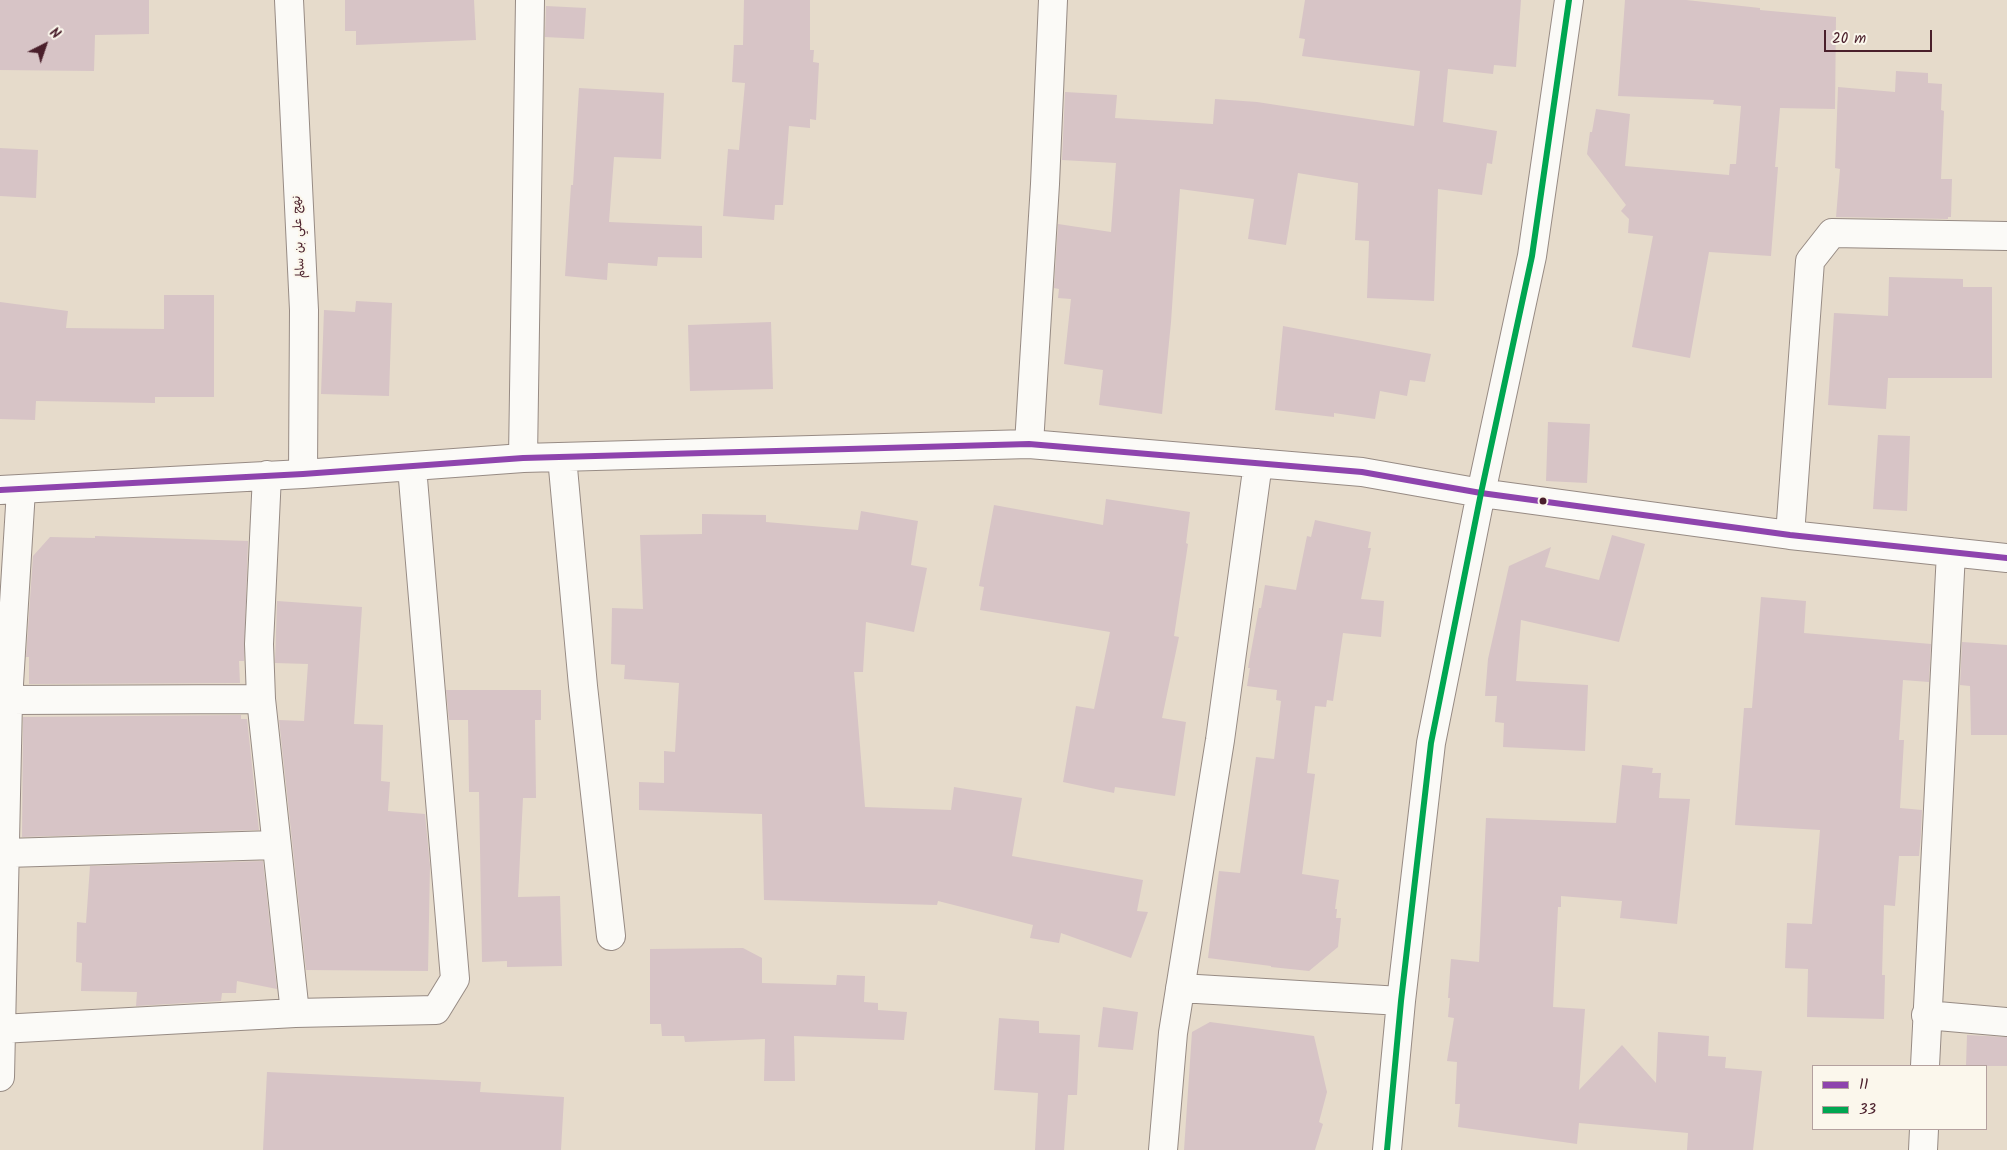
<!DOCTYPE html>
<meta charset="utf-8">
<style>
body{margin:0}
#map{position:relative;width:2007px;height:1150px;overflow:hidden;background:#e6dbcb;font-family:Kalam,sans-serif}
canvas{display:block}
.legend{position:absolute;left:1812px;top:1065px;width:175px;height:65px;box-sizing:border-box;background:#fbf7ec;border:1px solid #b4a19f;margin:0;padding:6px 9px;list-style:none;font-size:15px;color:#4a1f2b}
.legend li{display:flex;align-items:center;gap:10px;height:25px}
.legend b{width:25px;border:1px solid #b4a19f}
.north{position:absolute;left:20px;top:20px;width:50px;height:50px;-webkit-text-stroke:4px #fbf7ec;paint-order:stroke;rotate:41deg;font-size:14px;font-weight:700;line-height:20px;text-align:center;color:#4a1f2b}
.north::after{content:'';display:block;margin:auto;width:18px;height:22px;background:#4a1f2b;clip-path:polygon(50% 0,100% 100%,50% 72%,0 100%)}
.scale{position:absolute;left:1824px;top:30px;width:108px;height:22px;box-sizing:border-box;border:2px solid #4a1f2b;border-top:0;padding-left:6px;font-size:15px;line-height:18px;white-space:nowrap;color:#4a1f2b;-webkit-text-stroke:4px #fbf7ec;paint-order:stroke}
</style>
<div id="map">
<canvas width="2007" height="1150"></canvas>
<ul class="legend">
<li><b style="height:6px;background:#8e44ad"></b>11</li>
<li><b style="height:6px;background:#00a651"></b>33</li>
</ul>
<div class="north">N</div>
<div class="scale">20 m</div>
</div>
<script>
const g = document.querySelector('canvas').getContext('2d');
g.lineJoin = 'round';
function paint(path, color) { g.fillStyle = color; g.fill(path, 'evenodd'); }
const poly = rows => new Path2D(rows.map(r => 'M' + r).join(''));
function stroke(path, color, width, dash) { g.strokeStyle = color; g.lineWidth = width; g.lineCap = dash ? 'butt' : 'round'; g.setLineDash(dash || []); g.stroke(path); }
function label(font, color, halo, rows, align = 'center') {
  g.font = font + ' Kalam,"Playpen Sans Arabic",sans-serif'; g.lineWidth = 4; g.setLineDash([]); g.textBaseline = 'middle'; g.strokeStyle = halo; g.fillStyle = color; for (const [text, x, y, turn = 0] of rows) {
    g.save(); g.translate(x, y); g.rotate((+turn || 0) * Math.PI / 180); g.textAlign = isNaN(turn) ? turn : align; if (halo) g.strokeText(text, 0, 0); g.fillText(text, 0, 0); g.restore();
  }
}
paint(poly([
 [0,0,149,0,149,34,95,35,94,71,0,70],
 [345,0,474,0,476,40,356,45,356,31,345,31],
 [744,0,810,0,810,50,814,50,813,62,819,63,816,120,810,119,810,128,789,126,783,205,775,205,774,220,723,216,728,149,739,150,745,83,732,82,734,45,743,45],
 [1305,0,1521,0,1516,67,1494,65,1493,74,1448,69,1443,122,1497,131,1492,164,1487,163,1482,195,1438,189,1434,301,1367,298,1369,241,1355,240,1358,183,1298,173,1286,245,1248,239,1254,199,1180,189,1171,322,1162,414,1099,405,1103,370,1064,364,1071,299,1058,298,1059,289,1054,288,1058,224,1111,232,1116,163,1062,160,1065,92,1117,95,1115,118,1213,124,1215,99,1257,102,1414,126,1420,71,1302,56,1305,39,1299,38],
 [1625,0,1686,0,1760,8,1760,10,1836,17,1835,109,1780,108,1775,167,1778,167,1771,256,1709,252,1690,358,1632,347,1653,236,1628,233,1629,219,1621,211,1626,205,1587,154,1590,132,1592,132,1596,109,1630,114,1625,166,1729,175,1730,164,1736,164,1741,106,1713,104,1714,100,1618,96],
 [546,6,586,8,584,39,545,37],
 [1896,71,1928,73,1928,83,1942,84,1941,110,1944,111,1941,179,1952,179,1951,217,1948,217,1948,219,1836,217,1840,169,1835,168,1838,87,1895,92],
 [579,88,664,93,661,159,614,157,609,222,702,226,702,258,658,257,657,266,608,263,607,280,565,276,571,185,573,185],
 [0,148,38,150,36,198,0,196],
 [1889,277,1963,279,1963,287,1992,287,1992,378,1888,378,1886,409,1828,405,1834,313,1888,316],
 [164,295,214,295,214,397,155,397,155,403,36,401,35,420,0,419,0,302,68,311,66,328,164,329],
 [356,301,392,303,389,396,321,394,324,310,355,312],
 [771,322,773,389,690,391,688,325],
 [1283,326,1431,354,1425,382,1410,380,1407,396,1380,391,1375,419,1334,413,1334,417,1275,410],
 [1548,422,1590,424,1587,483,1546,481],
 [1878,435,1910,436,1907,511,1873,509],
 [1106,499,1190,512,1186,543,1188,544,1174,636,1179,637,1162,718,1186,722,1175,796,1115,787,1114,793,1063,782,1076,706,1094,709,1110,632,980,610,984,587,979,586,994,505,1103,525],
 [861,511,918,521,911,565,927,568,914,632,866,622,863,672,854,672,865,807,951,810,954,787,1022,798,1012,856,1143,880,1137,911,1148,912,1131,958,1061,933,1059,943,1030,938,1033,925,938,901,937,905,764,900,762,814,639,810,639,782,664,783,664,751,675,752,679,683,624,679,625,665,611,664,612,608,643,609,640,535,702,534,702,514,766,515,766,522,858,530],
 [1315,520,1371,532,1368,548,1371,548,1361,599,1384,601,1381,637,1343,633,1333,701,1327,700,1326,707,1315,706,1307,773,1315,774,1302,874,1339,880,1335,909,1337,909,1336,918,1341,918,1338,947,1309,971,1271,967,1271,966,1208,958,1219,871,1240,873,1256,757,1274,759,1281,701,1276,700,1277,690,1247,686,1250,668,1248,668,1259,608,1261,608,1265,585,1296,590,1307,536,1311,537],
 [1612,535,1645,544,1619,642,1521,620,1516,681,1588,685,1585,751,1503,747,1504,723,1495,722,1497,696,1485,696,1488,659,1509,566,1551,547,1545,567,1599,580],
 [95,536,248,541,244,661,239,661,240,683,29,684,29,657,26,657,33,556,50,537,95,538],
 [1761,597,1806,601,1804,633,1931,644,1929,682,1903,680,1899,740,1904,740,1900,808,1922,810,1921,834,1919,856,1899,856,1895,906,1884,905,1882,975,1885,975,1884,1019,1807,1017,1808,969,1785,968,1787,923,1812,924,1820,830,1735,825,1744,708,1752,708],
 [277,601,362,607,354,724,383,725,381,781,390,782,388,811,425,814,430,865,428,971,306,970,279,720,304,721,308,664,275,663],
 [1962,642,2007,645,2007,735,1971,735,1970,686,1960,685],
 [446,690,541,690,541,720,535,720,536,798,523,798,518,897,560,896,562,966,507,967,507,961,482,962,479,792,469,792,468,720,449,720],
 [241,715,241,719,247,719,259,830,22,837,23,717],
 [1622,765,1653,768,1652,773,1661,773,1659,798,1690,799,1677,924,1620,918,1622,901,1561,896,1561,907,1558,907,1553,1007,1585,1009,1579,1090,1622,1045,1656,1083,1658,1032,1709,1036,1708,1056,1726,1057,1725,1068,1762,1071,1753,1150,1687,1150,1688,1133,1579,1123,1577,1144,1458,1127,1460,1104,1455,1104,1457,1062,1447,1061,1454,1018,1448,1017,1450,998,1448,998,1451,959,1479,962,1486,818,1616,823],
 [263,861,277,989,237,981,236,993,222,993,221,1001,136,1006,137,992,81,991,82,963,76,962,77,922,86,923,90,866],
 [743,948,762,958,762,983,836,985,837,975,865,976,864,1002,878,1003,878,1010,907,1012,904,1040,794,1036,795,1081,764,1081,765,1039,685,1042,684,1036,662,1036,661,1024,650,1024,650,949],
 [1103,1007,1138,1012,1133,1050,1098,1047],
 [999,1018,1039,1021,1039,1033,1080,1035,1077,1095,1068,1095,1064,1150,1035,1150,1038,1093,994,1090],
 [1210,1022,1314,1036,1327,1092,1319,1122,1323,1124,1315,1150,1184,1150,1192,1032],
 [1967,1035,2007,1037,2007,1066,1966,1066],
 [267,1072,481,1082,480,1092,564,1097,561,1150,263,1150]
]), '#d7c4c6');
const minor = poly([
 [289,0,304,310,303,474],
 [1029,444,1045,184,1053,0],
 [562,457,583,686,611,936],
 [523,458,530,0],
 [267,475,259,644,261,699,295,1013],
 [0,490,303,474,523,458,1029,444,1362,472,1481,493,1790,535,2007,558],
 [1790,535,1810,261,1832,233,2007,236],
 [8,700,261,699],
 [6,853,276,845],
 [1180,988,1401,1001],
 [1926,1015,2007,1022],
 [1,1029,295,1013,436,1010,455,979,412,467],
 [1925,1066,1951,552],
 [0,1077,8,700,21,490],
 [1163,1150,1173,1033,1220,740,1258,463],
 [1387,1150,1401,1001,1431,743,1481,493,1532,256,1569,0],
 [1923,1150,1924,1129]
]);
stroke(minor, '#978b84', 30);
stroke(minor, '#fbfaf7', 28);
stroke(poly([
 [0,490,303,474,523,458,1029,444,1362,472,1481,493,1790,535,2007,558]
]), '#8e44ad', 6);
stroke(poly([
 [1387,1150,1401,1001,1431,743,1481,493,1532,256,1569,0]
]), '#00a651', 6);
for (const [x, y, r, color] of [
 [1543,501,4.5,"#4a1f2b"]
]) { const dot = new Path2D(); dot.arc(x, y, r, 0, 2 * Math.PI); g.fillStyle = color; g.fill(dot); stroke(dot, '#fbf7ec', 2); }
label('12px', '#4a1f2b', '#fbf7ec', [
 ["نهج علي بن سالم",300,237,-93]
]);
</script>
